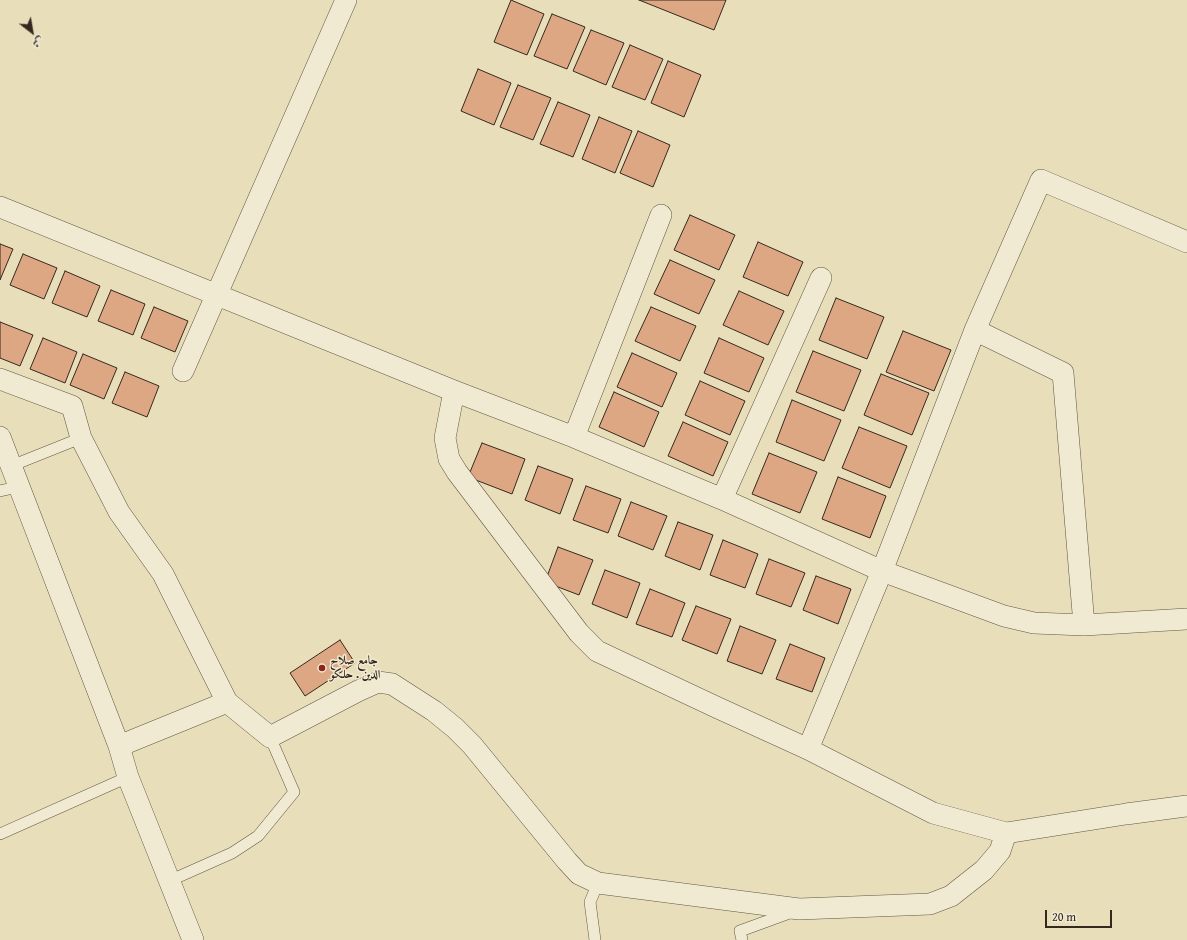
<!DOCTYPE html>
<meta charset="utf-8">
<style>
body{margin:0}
#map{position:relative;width:1187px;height:940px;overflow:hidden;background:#e8deba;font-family:"Gentium Book Plus",Amiri,serif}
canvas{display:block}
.north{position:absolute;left:12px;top:12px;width:40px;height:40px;-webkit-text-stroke:3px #f0ead2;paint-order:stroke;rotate:149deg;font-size:11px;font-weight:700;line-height:16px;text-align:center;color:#35291f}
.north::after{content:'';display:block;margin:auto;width:14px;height:18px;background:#35291f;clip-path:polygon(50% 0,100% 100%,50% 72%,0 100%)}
.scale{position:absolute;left:1045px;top:910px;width:67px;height:18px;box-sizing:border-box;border:2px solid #35291f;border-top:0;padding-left:5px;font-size:12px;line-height:14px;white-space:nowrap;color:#35291f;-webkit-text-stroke:3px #f0ead2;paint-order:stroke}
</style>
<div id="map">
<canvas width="1187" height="940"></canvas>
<div class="north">ش</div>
<div class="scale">20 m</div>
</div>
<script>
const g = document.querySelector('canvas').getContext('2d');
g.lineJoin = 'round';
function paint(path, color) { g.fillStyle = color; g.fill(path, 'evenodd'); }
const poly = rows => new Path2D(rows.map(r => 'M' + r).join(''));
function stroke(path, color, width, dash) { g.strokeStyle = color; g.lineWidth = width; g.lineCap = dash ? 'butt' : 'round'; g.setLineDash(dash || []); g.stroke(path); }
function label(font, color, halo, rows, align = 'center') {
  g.font = font + ' "Gentium Book Plus",Amiri,serif'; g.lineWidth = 3; g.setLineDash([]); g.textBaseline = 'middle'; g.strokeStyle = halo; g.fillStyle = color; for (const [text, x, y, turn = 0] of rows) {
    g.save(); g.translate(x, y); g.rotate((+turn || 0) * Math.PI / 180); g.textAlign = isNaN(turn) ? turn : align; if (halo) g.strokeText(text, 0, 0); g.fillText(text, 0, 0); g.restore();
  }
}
const building = poly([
 [511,0,544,14,527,55,494,42,511,0],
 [639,0,726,0,714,30,639,0],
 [552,14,585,27,567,69,534,56,552,14],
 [591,30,624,43,606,85,573,71,591,30],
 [630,45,663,59,645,100,612,87,630,45],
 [668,61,701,75,684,117,651,103,668,61],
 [478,69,511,83,494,125,461,111,478,69],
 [518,85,551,98,533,140,500,127,518,85],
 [558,102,590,115,573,157,540,144,558,102],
 [599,117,632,131,615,173,582,159,599,117],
 [638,131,670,145,653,187,620,173,638,131],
 [690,215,735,235,719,270,674,250,690,215],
 [758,242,803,262,788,296,743,277,758,242],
 [0,244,13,249,0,280,0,244],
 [23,254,57,268,44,299,10,285,23,254],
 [670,260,715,280,699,314,654,294,670,260],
 [65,271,100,286,87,317,52,303,65,271],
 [111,290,145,304,133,335,98,321,111,290],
 [739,291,784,311,768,345,723,325,739,291],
 [836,298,884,317,867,359,819,340,836,298],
 [154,307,188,321,175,352,141,338,154,307],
 [651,307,696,326,680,361,635,341,651,307],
 [0,322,33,335,20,366,0,358,0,322],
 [903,331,951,350,934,391,886,372,903,331],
 [43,338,77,352,65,383,30,369,43,338],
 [719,338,764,358,749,392,704,373,719,338],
 [813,351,861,370,844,411,796,392,813,351],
 [632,353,677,373,662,407,617,387,632,353],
 [83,354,117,368,104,399,70,385,83,354],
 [125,372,159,386,147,417,112,403,125,372],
 [881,374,929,393,912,435,864,415,881,374],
 [700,381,745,401,730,435,685,415,700,381],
 [614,392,659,412,644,447,599,427,614,392],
 [792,400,841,420,824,461,776,442,792,400],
 [683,422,728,442,713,476,668,456,683,422],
 [859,427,907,446,890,488,842,468,859,427],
 [482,443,525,459,512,494,468,477,482,443],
 [769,453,817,472,800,513,752,494,769,453],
 [538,466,573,479,560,514,525,500,538,466],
 [838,477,886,496,870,538,822,519,838,477],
 [586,486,621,499,608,533,573,520,586,486],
 [631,502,667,516,653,550,618,536,631,502],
 [678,522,713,535,700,570,665,556,678,522],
 [723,540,758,554,745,588,710,575,723,540],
 [558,547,593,560,579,595,545,582,558,547],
 [769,559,805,573,791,607,756,594,769,559],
 [605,570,640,583,627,618,592,604,605,570],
 [816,576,851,589,838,624,803,610,816,576],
 [650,589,685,603,672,637,636,624,650,589],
 [696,606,731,619,717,654,682,640,696,606],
 [740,626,776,640,762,674,727,661,740,626],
 [340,640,355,663,305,696,290,673,340,640],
 [790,644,825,658,812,692,776,679,790,644]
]);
paint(building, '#dda784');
stroke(building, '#35291f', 1);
const service = poly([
 [11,466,81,438],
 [0,491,18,487],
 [0,834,128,777],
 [169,881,232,853,258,836,294,792,270,737],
 [595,940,590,902,598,883],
 [742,940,740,931,792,912]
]);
const minor = poly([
 [0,207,454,391,574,437,722,499,882,571,1004,616,1034,623,1084,625,1187,619],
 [975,330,1063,373,1084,625],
 [183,371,346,0],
 [0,379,72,406,81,438,119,512,163,574,227,702],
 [454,391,445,438,449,459,457,472,579,633,597,651,716,707,808,749,933,813,1006,833,1126,814,1187,806],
 [0,437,119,746,128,777,193,940],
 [574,437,661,215],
 [722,499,821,278],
 [119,746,227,702,270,737,358,691,378,682,392,684,434,711,455,728,472,745,567,861,579,874,598,883,799,909,930,904,951,896,984,870,1000,851,1006,833],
 [808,749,882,571,975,330,1041,180,1187,242]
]);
stroke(service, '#625646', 12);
stroke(minor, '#625646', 22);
stroke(service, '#f0ead2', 11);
stroke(minor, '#f0ead2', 21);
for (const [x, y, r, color] of [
 [322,668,4,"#8f2418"]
]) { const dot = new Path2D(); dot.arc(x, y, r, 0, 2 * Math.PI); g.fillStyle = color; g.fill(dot); stroke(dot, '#f0ead2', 1.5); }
label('bold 12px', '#35291f', '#f0ead2', [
 ["جامع صلاح",330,661],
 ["الدين . حلكو",330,675]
], 'left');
</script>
